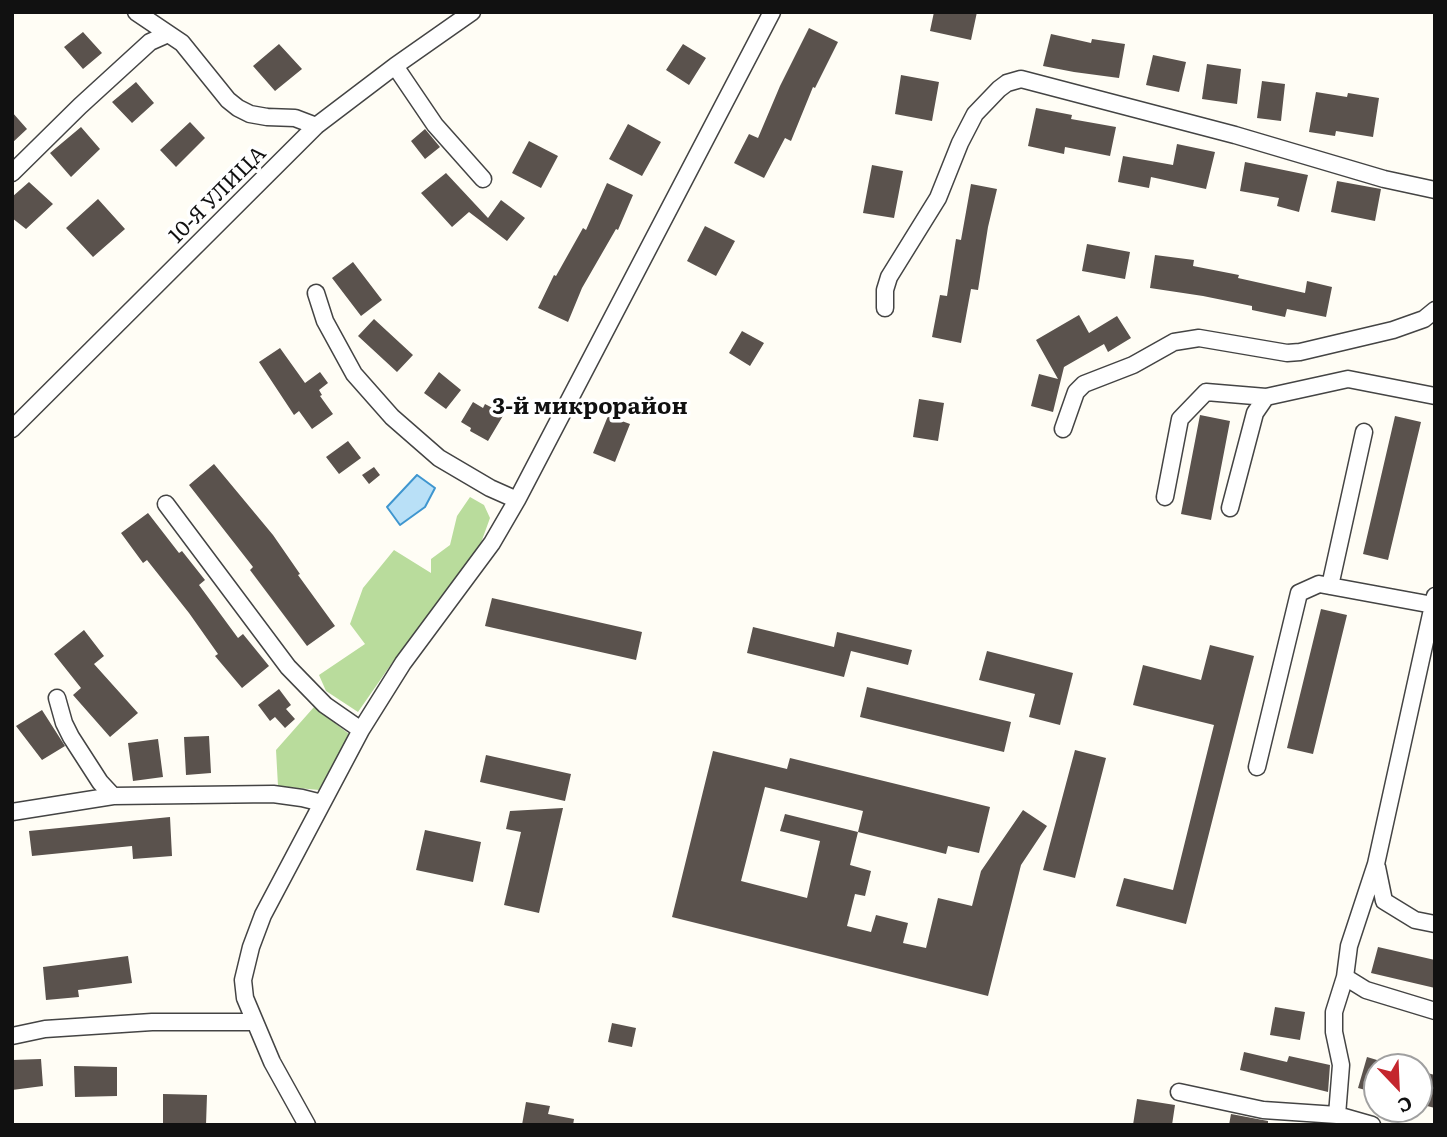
<!DOCTYPE html>
<meta charset="utf-8">
<style>
body{margin:0}
#map{position:relative;width:1447px;height:1137px;overflow:hidden;background:#fffdf5;font-family:Literata,serif}
canvas{display:block}
.frame{position:absolute;inset:0;border:14px solid #111;pointer-events:none}
.north{position:absolute;left:1363px;top:1053px;width:70px;height:70px;box-sizing:border-box;background:#fff;border:2px solid #a0a0a0;border-radius:50%;rotate:157deg;font-size:19px;font-weight:700;line-height:28px;text-align:center;color:#111}
.north::after{content:'';display:block;margin:auto;width:24px;height:32px;background:#c4262e;clip-path:polygon(50% 0,100% 100%,50% 72%,0 100%)}
</style>
<div id="map">
<canvas width="1447" height="1137"></canvas>
<div class="frame"></div>
<div class="north">С</div>
</div>
<script>
const g = document.querySelector('canvas').getContext('2d');
g.lineJoin = 'round';
function paint(path, color) { g.fillStyle = color; g.fill(path, 'evenodd'); }
const poly = rows => new Path2D(rows.map(r => 'M' + r).join(''));
function stroke(path, color, width, dash) { g.strokeStyle = color; g.lineWidth = width; g.lineCap = dash ? 'butt' : 'round'; g.setLineDash(dash || []); g.stroke(path); }
function label(font, color, halo, rows, align = 'center') {
  g.font = font + ' Literata,serif'; g.lineWidth = 7; g.setLineDash([]); g.textBaseline = 'middle'; g.strokeStyle = halo; g.fillStyle = color; for (const [text, x, y, turn = 0] of rows) {
    g.save(); g.translate(x, y); g.rotate((+turn || 0) * Math.PI / 180); g.textAlign = isNaN(turn) ? turn : align; if (halo) g.strokeText(text, 0, 0); g.fillText(text, 0, 0); g.restore();
  }
}
paint(poly([
 [470,497,484,505,490,518,478,551,392,663,358,712,326,691,319,675,365,644,350,624,363,588,394,550,431,573,431,559,450,545,457,516],
 [314,707,349,734,319,790,278,786,276,750]
]), '#b9dc9c');
const water = poly([
 [417,475,435,488,425,507,400,525,387,507,417,475]
]);
paint(water, '#b9e0f7');
stroke(water, '#3f96cf', 2);
paint(poly([
 [934,12,977,12,971,40,930,31],
 [809,28,838,42,815,88,813,87,791,141,785,138,764,178,734,163,749,134,758,138,780,86],
 [83,32,102,53,83,69,64,47],
 [1051,34,1091,43,1092,39,1125,44,1119,78,1074,72,1043,66],
 [279,44,302,69,275,91,253,66],
 [683,44,706,58,689,85,666,70],
 [1153,55,1186,62,1179,92,1146,85],
 [1207,64,1241,69,1237,104,1202,99],
 [901,75,939,82,932,121,895,114],
 [1262,81,1285,84,1281,121,1257,118],
 [136,82,154,103,132,123,112,102],
 [1316,92,1347,97,1348,93,1379,98,1373,137,1336,131,1335,136,1309,132],
 [1036,108,1072,115,1071,119,1116,127,1110,156,1065,147,1064,154,1028,146],
 [12,112,27,129,12,143],
 [190,122,205,138,176,167,160,150],
 [628,124,661,142,642,176,609,159],
 [81,127,100,149,71,177,50,153],
 [425,129,440,147,425,159,411,141],
 [529,141,558,156,541,188,512,173],
 [1177,144,1215,152,1206,189,1151,177,1149,188,1118,182,1123,156,1173,165],
 [1245,162,1308,175,1299,212,1277,206,1279,198,1240,191],
 [872,165,903,171,894,218,863,213],
 [446,173,488,218,501,200,525,218,507,241,469,212,452,227,421,193],
 [1337,181,1381,189,1375,221,1331,212],
 [29,182,53,204,26,229,12,218,12,197],
 [607,183,633,195,618,230,616,229,582,288,568,322,538,308,554,275,556,276,583,228,586,230],
 [971,184,997,189,988,227,978,290,971,289,961,343,932,337,940,295,947,296,956,239,961,240],
 [98,199,125,229,93,257,66,228],
 [705,226,735,241,716,276,687,261],
 [1087,244,1130,252,1125,279,1082,271],
 [1155,255,1194,260,1193,266,1239,275,1238,278,1305,293,1307,281,1332,287,1326,317,1287,309,1285,317,1252,310,1252,306,1203,296,1150,288],
 [353,262,382,300,361,316,332,278],
 [1079,315,1089,333,1117,316,1131,338,1108,352,1104,344,1064,367,1053,412,1031,406,1039,374,1058,379,1036,340],
 [374,319,413,355,397,372,358,336],
 [742,331,764,343,750,366,729,353],
 [280,348,305,383,320,372,328,383,319,390,322,395,320,396,333,414,312,429,299,411,294,415,259,362],
 [439,372,461,390,446,409,424,393],
 [919,399,944,403,938,441,913,437],
 [473,402,483,408,485,404,504,414,488,441,470,431,471,428,461,422],
 [1200,415,1230,421,1211,520,1181,514],
 [608,416,630,424,615,462,593,453],
 [1395,416,1421,422,1388,560,1363,554],
 [348,441,361,458,339,474,326,457],
 [214,464,273,535,300,574,298,575,335,626,307,646,250,570,253,567,189,485],
 [374,467,380,475,369,484,362,475],
 [148,513,179,553,182,551,205,580,199,585,238,638,243,634,269,666,242,688,215,656,218,654,189,613,147,560,143,563,121,533],
 [492,598,642,632,636,660,485,626],
 [1321,609,1347,615,1313,754,1287,748],
 [753,627,834,647,837,632,912,650,908,665,851,651,844,677,747,653],
 [84,630,104,656,94,664,138,713,110,737,73,695,81,688,54,654],
 [1210,645,1254,656,1186,924,1116,906,1124,878,1173,890,1214,725,1133,705,1143,665,1201,680],
 [987,651,1073,673,1060,725,1029,717,1035,694,979,680],
 [867,687,1011,722,1004,752,860,717],
 [279,689,291,705,286,709,295,719,285,728,275,717,270,721,258,705],
 [42,710,65,746,42,760,16,726],
 [209,736,211,773,186,775,184,737],
 [158,739,163,777,133,781,128,743],
 [1075,750,1106,758,1075,878,1043,870],
 [713,751,787,769,790,758,990,807,979,853,948,846,946,854,858,832,850,865,871,871,865,896,855,894,847,926,871,932,876,915,908,923,903,943,926,948,938,898,972,906,981,871,1023,810,1047,826,1021,865,988,996,672,917],
 [765,787,863,811,858,832,785,814,780,831,820,841,807,898,741,881],
 [486,755,571,774,565,801,480,782],
 [563,808,539,913,504,905,521,832,506,829,510,811],
 [170,817,172,856,133,859,132,846,32,856,29,831],
 [425,830,481,842,473,882,416,870],
 [1378,947,1435,960,1435,988,1371,973],
 [128,956,132,983,78,990,79,997,46,1000,43,967],
 [1275,1007,1305,1012,1300,1040,1270,1035],
 [612,1023,636,1028,632,1047,608,1042],
 [1244,1052,1287,1062,1289,1056,1330,1065,1328,1092,1240,1070],
 [1367,1057,1377,1060,1377,1093,1358,1088],
 [41,1059,43,1086,12,1090,12,1060],
 [74,1066,117,1067,117,1096,75,1097],
 [1419,1071,1435,1075,1435,1108,1419,1104],
 [163,1094,207,1095,206,1125,163,1125],
 [1137,1099,1175,1105,1172,1125,1133,1125],
 [526,1102,550,1106,548,1114,574,1119,573,1125,522,1125],
 [1231,1114,1268,1121,1268,1125,1229,1125]
]), '#5a524d');
const minor = poly([
 [136,12,182,43,228,100,238,108,250,114,267,117,295,118,316,126],
 [395,66,435,125,483,179],
 [12,173,80,106,150,42,168,34],
 [316,293,325,321,354,374,392,417,439,458,490,488,517,500],
 [885,308,885,290,889,277,938,198,960,143,975,114,999,89,1007,83,1021,79,1235,135,1384,179,1435,190],
 [12,429,316,126,395,66,472,12],
 [1063,429,1076,392,1084,384,1133,365,1174,342,1199,338,1287,353,1300,352,1393,330,1424,319,1435,310],
 [1165,497,1180,419,1206,392,1266,397],
 [166,504,288,667,325,705,361,730],
 [1230,508,1255,413,1266,397,1348,379,1435,396],
 [1330,586,1364,432],
 [57,698,64,723,71,737,100,782,113,796],
 [1257,767,1299,593,1319,584,1433,605],
 [12,812,113,796,273,794,302,798,322,803],
 [1377,867,1384,901,1415,920,1435,924],
 [1345,977,1366,990,1435,1011],
 [12,1036,45,1029,152,1022,254,1022],
 [1179,1092,1263,1110,1337,1115,1372,1125],
 [1337,1115,1341,1065,1334,1032,1334,1012,1345,977,1349,946,1376,864,1435,596],
 [307,1125,272,1062,245,998,243,980,251,947,263,915,361,730,403,663,492,543,517,500,772,12]
]);
stroke(minor, '#444', 19);
stroke(minor, '#fff', 16);
label('21px', '#111', '#fff', [
 ["10-Я УЛИЦА",218,195,-45]
]);
label('bold 23px', '#111', '#fff', [
 ["3-й микрорайон",590,407]
]);
</script>
